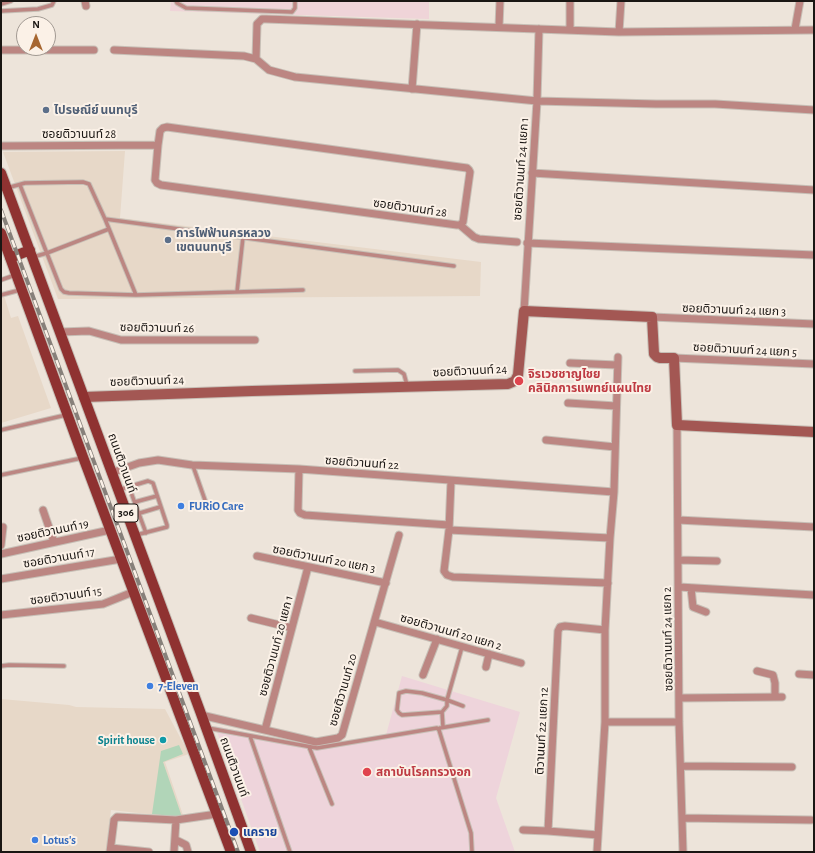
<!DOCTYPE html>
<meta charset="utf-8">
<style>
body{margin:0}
#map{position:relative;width:815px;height:853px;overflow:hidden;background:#ede4da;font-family:"Alegreya Sans",sans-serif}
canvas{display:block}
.frame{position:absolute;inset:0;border:2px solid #1a1613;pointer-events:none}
.north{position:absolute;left:16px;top:16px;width:40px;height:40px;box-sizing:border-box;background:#fbf1e7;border:1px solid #a19992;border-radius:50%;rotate:0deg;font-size:11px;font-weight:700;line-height:16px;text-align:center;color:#1a1613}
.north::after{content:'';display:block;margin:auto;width:14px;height:18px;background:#a66630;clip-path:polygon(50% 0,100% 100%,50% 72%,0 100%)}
</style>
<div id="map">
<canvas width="815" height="853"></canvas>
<div class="frame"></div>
<div class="north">N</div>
</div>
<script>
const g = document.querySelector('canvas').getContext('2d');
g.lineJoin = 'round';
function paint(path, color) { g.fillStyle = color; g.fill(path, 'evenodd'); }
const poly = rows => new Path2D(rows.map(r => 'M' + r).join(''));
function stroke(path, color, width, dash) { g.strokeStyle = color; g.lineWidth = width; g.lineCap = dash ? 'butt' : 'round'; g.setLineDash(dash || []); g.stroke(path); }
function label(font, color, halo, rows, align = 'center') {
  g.font = font + ' "Alegreya Sans","Noto Sans Thai",sans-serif'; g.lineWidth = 4; g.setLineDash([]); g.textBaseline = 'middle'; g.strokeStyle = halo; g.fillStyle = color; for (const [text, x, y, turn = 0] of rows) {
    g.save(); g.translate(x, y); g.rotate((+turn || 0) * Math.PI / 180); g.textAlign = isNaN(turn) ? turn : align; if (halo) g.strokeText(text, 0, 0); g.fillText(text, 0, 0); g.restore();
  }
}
paint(poly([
 [125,151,120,218,481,262,480,296,58,299,3,152],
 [1,286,11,318,18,316,51,408,1,423],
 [1,699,69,705,76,707,165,709,189,754,165,762,184,818,111,810,106,852,1,852]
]), '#e7d8c8');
paint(poly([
 [171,1,429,1,429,19,170,11]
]), '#efd4d8');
paint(poly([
 [402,676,520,712,496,798,515,852,260,852,215,726,317,747,386,735]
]), '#eed4db');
paint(poly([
 [179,745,183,754,163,762,182,817,152,814,161,751]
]), '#b1d5b8');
const lane = poly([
 [176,1,177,3,186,8,292,12,295,8,295,1],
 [1,4,11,1],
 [1,11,38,9,52,5,54,1],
 [20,185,61,289,64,292,69,293,136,295,303,290],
 [7,188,25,183,83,182,89,184,105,219,136,295],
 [105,219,454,266],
 [33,257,47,253,109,229],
 [1,280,15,275],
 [237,292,243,237],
 [1,295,20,290],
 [355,371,398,370,404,374,407,385],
 [1,430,66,415],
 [193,466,206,503],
 [1,475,82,458],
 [129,487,146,533],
 [118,490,148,481,153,483,167,525,167,527,136,535],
 [135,502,157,496],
 [140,513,160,507],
 [462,647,447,700,463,706],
 [1,666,9,665,64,666],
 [442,712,402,715,399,713,397,710,399,693,406,691,422,693,447,700,447,706,442,712,443,727],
 [208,728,317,748,437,728,439,730,471,833,472,852],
 [440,728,488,720],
 [250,736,290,852],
 [309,747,332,804]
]);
const street = poly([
 [85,1,86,6],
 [499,27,500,1],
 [795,29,800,1],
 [570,30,570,1],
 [619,32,621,1],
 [1,50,94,50],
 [114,50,244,56,256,59,269,70,295,77,537,101,656,104,715,104,814,110],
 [256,59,257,24,262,19,266,19,619,32,814,30],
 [412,89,417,24],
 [167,127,467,168,469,170,470,172,463,222,460,225,457,225,161,185,157,183,155,180,158,145,160,131,163,128,167,127],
 [1,146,158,145],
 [532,173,814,190],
 [460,225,474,237,479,239,517,242],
 [527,243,814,255],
 [524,311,537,101,539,29],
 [652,317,814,324],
 [60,332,89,331,121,340,255,340],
 [674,358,814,364],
 [570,363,617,365],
 [568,403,616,406],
 [677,425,679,722,683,852],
 [546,440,615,447],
 [299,469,298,510,300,513,305,515,449,525],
 [111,473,139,463,158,460,192,465,299,469,614,492],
 [451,481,449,530,444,571,447,575,453,577,608,583],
 [43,510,54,542],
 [678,520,814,527],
 [449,530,610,538],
 [1,545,3,527],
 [1,554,110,530],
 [257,556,386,583],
 [678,560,717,561],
 [1,579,121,559],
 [679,587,814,595],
 [691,588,693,607,706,612],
 [1,615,103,604,133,592],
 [251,618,292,628],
 [375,622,521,663],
 [486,667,489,654],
 [757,671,773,675,775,683,775,697],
 [799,674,814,675],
 [423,675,437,639],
 [680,698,782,697],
 [201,715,316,742,338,738,342,735,399,535],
 [605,722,679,722],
 [265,730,308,567],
 [681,766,792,767],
 [682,818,811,820],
 [523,830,548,831],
 [598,835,548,831,558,631,560,627,565,626,605,630],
 [176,840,186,845,188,852],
 [111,848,149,852],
 [110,852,114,820,117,817,176,820,217,814],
 [174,852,176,820],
 [597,852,605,722,605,630,610,538,614,492,618,357]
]);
const secondary = poly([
 [84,397,252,391,508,384,515,381,518,375,524,311,652,317,654,354,657,357,660,358,674,358,677,425,814,432]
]);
const primary = poly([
 [1,173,200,711,251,852],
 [1,233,83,457,231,852],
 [10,258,30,250]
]);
stroke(lane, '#c7bfb6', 5.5);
stroke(street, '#c7bfb6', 9);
stroke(secondary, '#c7bfb6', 12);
stroke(primary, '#c7bfb6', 12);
stroke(lane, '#bc8682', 3.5);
stroke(street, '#bc8682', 7);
stroke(secondary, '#a35753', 10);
stroke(primary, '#8f3231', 10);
const rail = poly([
 [1,210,238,852]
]);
stroke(rail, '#87807a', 4);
stroke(rail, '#fbf1e7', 2.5, [8]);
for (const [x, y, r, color] of [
 [46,110,4,"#5c6f8a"],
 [168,240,4,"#5c6f8a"],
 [519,381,5,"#e0444e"],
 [181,506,4,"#3f7fe0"],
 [150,686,4,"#3f7fe0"],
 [163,740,4,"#0f9aa8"],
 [367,772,5,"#e0444e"],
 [234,832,5,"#1a4fb4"],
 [35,840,4,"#3f7fe0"]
]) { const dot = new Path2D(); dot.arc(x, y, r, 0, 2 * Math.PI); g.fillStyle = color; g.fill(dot); stroke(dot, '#fbf1e7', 1.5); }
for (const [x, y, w] of [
 [126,513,24]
]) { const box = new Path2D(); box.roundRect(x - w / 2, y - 9, w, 18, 3); g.fillStyle = '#fbf1e7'; g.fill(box); stroke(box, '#1a1613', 1); }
label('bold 11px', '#1a1613', null, [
 ["306",126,513]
]);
label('bold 12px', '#4e5e75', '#fbf1e7', [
 ["ไปรษณีย์ นนทบุรี",54,110],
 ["การไฟฟ้านครหลวง",176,233],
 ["เขตนนทบุรี",176,247]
], 'left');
label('12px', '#1a1613', '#fbf1e7', [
 ["ซอยติวานนท์ 28",79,134],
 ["ซอยติวานนท์ 24 แยก 1",521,169,-86],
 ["ซอยติวานนท์ 28",410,208,8],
 ["ซอยติวานนท์ 24 แยก 3",734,310,2],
 ["ซอยติวานนท์ 26",157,328,1],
 ["ซอยติวานนท์ 24 แยก 5",745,350,3],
 ["ซอยติวานนท์ 24",470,371,-3],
 ["ซอยติวานนท์ 24",147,381,-2],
 ["ถนนติวานนท์",122,463,70],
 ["ซอยติวานนท์ 22",362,463,4],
 ["ซอยติวานนท์ 19",53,531,-12],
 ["ซอยติวานนท์ 17",59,558,-10],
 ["ซอยติวานนท์ 20 แยก 3",324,559,11],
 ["ซอยติวานนท์ 15",66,596,-8],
 ["ซอยติวานนท์ 20 แยก 2",451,632,16],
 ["ซอยติวานนท์ 24 แยก 2",668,639,-91],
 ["ซอยติวานนท์ 20 แยก 1",276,646,-75],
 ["ซอยติวานนท์ 20",343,690,-74],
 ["ติวานนท์ 22 แยก 12",542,731,-87],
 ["ถนนติวานนท์",234,767,70]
]);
label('bold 12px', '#be3a42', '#fbf1e7', [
 ["จิรเวชชาญไชย",528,374],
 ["คลินิกการแพทย์แผนไทย",528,388],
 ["สถาบันโรคทรวงอก",376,772]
], 'left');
label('bold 12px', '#366cbe', '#fbf1e7', [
 ["FURiO Care",189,506],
 ["7-Eleven",158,686],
 ["Lotus's",43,840]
], 'left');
label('bold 12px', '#0d838f', '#fbf1e7', [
 ["Spirit house",155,740]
], 'right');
label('bold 12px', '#164399', '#fbf1e7', [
 ["แคราย",243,832]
], 'left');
</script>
